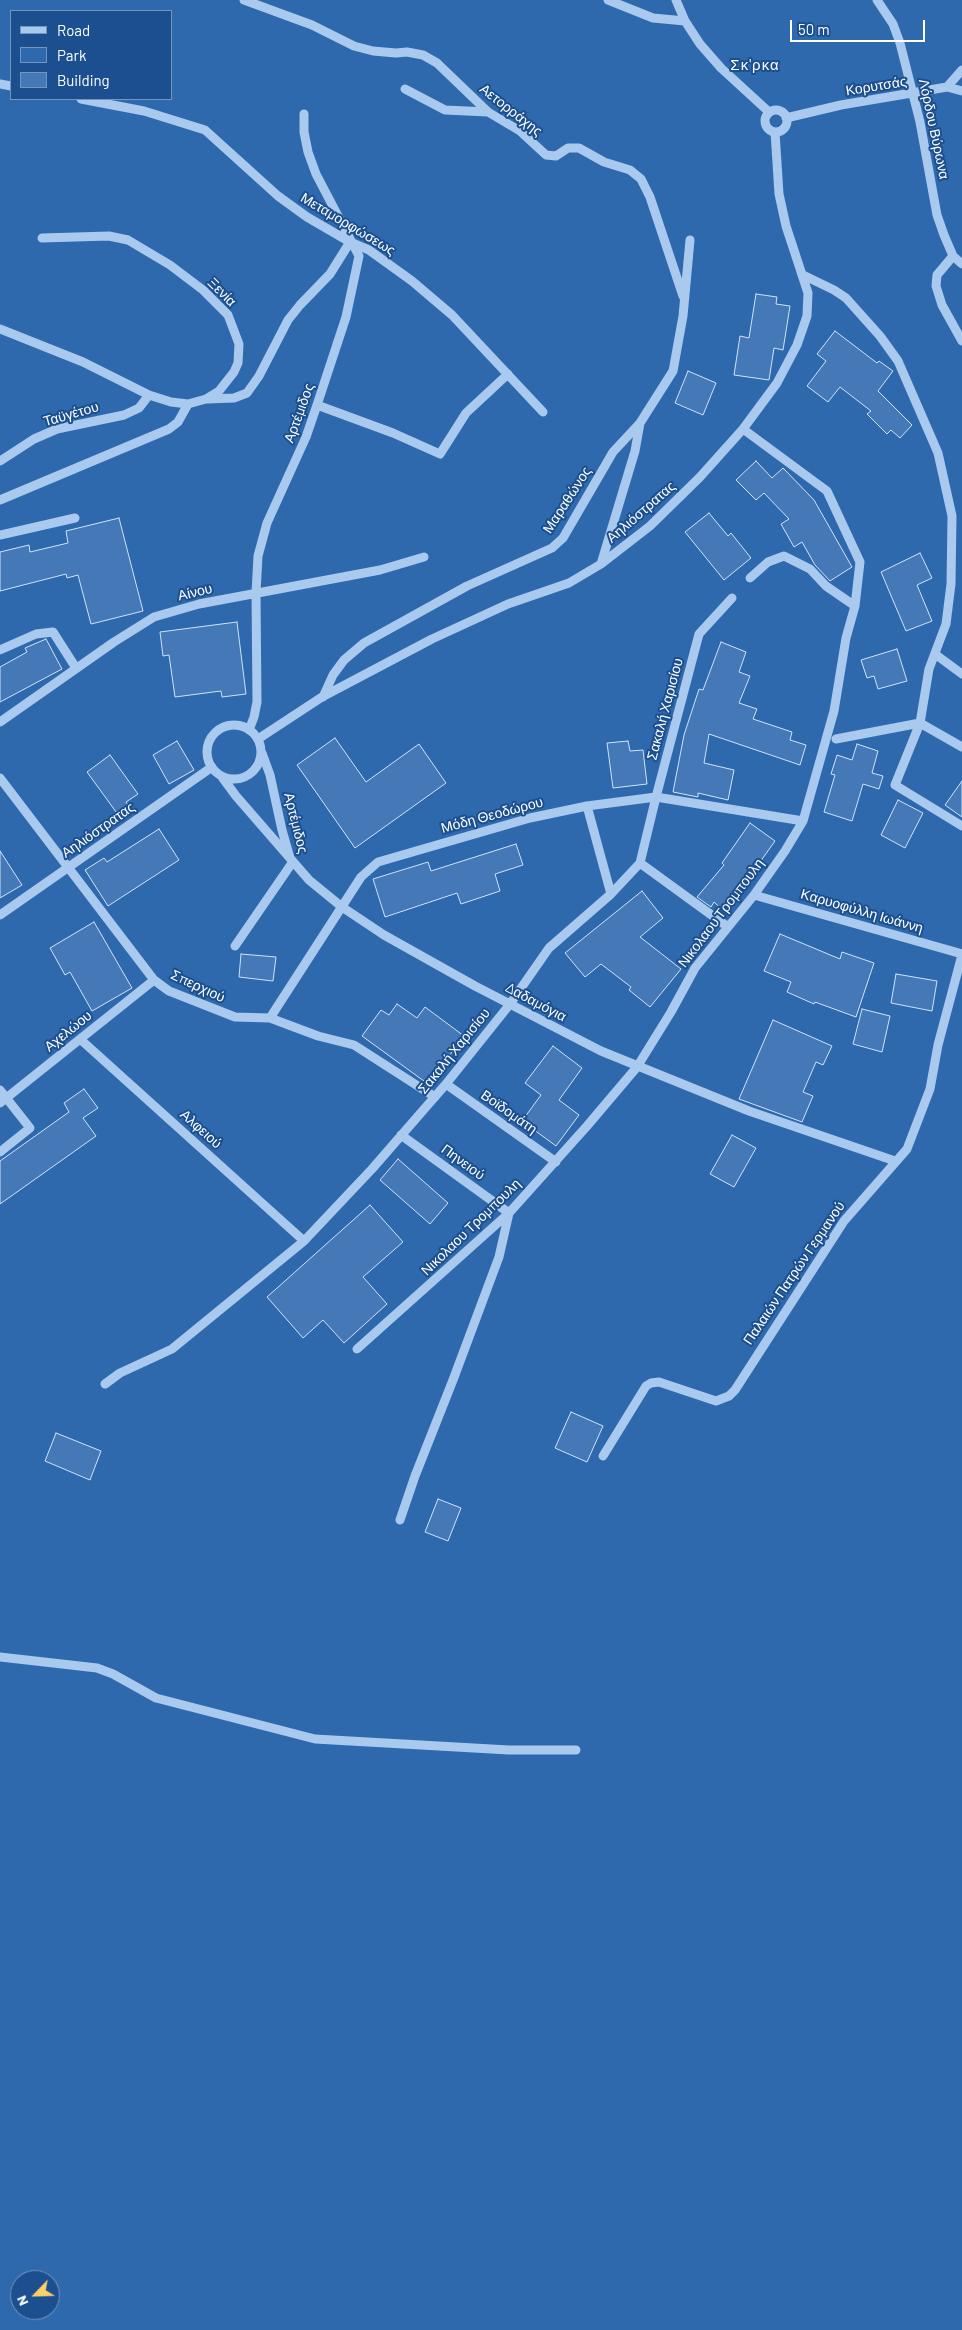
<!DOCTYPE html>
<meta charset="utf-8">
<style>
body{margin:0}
#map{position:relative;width:962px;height:2330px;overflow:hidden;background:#1b4f8f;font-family:Barlow,sans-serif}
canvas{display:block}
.legend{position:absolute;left:10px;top:10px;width:162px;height:90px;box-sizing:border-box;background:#1b4f8f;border:1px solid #7695bc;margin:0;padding:6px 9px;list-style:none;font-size:15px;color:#fff}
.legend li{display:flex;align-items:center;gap:10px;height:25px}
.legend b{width:25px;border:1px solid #7695bc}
.north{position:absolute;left:10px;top:2270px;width:50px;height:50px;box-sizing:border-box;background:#1b4f8f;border:1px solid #7695bc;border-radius:50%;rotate:246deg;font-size:14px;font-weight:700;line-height:20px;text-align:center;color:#fff}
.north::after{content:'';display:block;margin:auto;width:18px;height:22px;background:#ffd166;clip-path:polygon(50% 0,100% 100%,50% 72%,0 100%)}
.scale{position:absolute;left:790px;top:20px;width:135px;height:22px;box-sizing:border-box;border:2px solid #fff;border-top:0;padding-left:6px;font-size:15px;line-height:18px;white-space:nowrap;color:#fff;-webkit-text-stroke:4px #1b4f8f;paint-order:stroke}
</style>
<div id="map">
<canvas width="962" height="2330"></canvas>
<ul class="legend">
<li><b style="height:6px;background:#a9c9ee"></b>Road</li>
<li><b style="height:14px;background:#2e69ad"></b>Park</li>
<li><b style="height:14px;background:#4478b7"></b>Building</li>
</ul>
<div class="north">N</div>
<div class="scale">50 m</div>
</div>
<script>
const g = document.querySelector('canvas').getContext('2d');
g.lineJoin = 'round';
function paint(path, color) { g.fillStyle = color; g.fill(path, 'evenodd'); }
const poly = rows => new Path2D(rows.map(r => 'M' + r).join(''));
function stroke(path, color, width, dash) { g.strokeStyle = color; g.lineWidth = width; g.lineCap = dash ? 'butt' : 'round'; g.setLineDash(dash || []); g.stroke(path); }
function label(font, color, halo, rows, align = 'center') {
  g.font = font + ' Barlow,sans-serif'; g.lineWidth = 4; g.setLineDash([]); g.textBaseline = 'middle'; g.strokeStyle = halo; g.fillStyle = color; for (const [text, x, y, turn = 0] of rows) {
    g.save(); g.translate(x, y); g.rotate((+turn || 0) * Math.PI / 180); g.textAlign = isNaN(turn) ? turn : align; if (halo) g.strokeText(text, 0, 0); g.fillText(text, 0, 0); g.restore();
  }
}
paint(poly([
 [0,0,962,0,962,2330,0,2330],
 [11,11,171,11,171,99,11,99],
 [20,2280,50,2280,50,2310,20,2310]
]), '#2e69ad');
const building = poly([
 [756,294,777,297,776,304,790,306,783,350,774,348,769,380,734,375,740,336,749,338,756,294],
 [835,331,877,363,879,361,893,371,878,391,912,425,900,438,891,430,887,434,867,414,871,411,840,387,828,402,807,386,826,361,817,354,835,331],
 [688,371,716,383,703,415,675,403,688,371],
 [756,461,772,478,783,468,814,500,852,567,830,581,815,565,802,542,794,547,781,524,789,519,764,493,756,500,736,480,756,461],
 [709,513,728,536,731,533,751,558,724,580,685,532,709,513],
 [119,518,143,611,91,624,78,575,67,578,66,574,0,591,0,552,29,545,30,552,68,543,66,531,119,518],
 [920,553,932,578,917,585,932,621,906,631,881,572,920,553],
 [237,622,246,694,222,697,221,691,175,697,169,655,163,656,160,632,237,622],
 [46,639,62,669,0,702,0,667,27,652,25,648,46,639],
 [721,642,746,652,739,672,750,676,739,703,757,709,753,719,792,732,790,740,806,745,800,765,709,734,704,763,734,770,728,800,698,793,698,797,673,792,684,735,699,689,703,690,721,642],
 [897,649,907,681,878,689,874,676,867,678,861,660,897,649],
 [335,738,366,782,419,744,446,783,355,848,297,765,335,738],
 [177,741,194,770,169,784,153,755,177,741],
 [628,741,630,751,643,750,647,784,613,788,607,743,628,741],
 [857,744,878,751,872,773,883,776,879,789,863,784,852,821,824,812,835,775,831,774,837,755,852,760,857,744],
 [110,755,138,794,126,802,130,808,119,816,87,772,110,755],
 [962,781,962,817,945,805,962,781],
 [898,800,923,813,905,848,881,835,898,800],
 [750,823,775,841,740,890,742,892,725,912,714,902,711,907,697,897,724,865,722,863,750,823],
 [159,829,179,860,108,906,85,870,104,858,107,862,159,829],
 [516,844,523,865,495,874,500,891,461,904,457,893,385,917,373,879,428,862,431,871,516,844],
 [0,851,22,885,0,898,0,851],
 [642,891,663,918,640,937,681,969,650,1007,629,990,631,987,601,964,585,977,565,953,642,891],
 [94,922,132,988,92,1011,70,972,65,975,50,948,94,922],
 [780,934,840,959,842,952,874,963,856,1017,815,1002,814,1004,787,992,791,982,764,971,780,934],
 [241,954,276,957,273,981,239,977,241,954],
 [896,974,937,981,932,1011,891,1003,896,974],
 [397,1004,417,1018,425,1007,464,1036,428,1084,362,1036,381,1010,389,1015,397,1004],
 [862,1009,890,1016,882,1052,853,1044,862,1009],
 [773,1020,832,1046,823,1065,816,1062,803,1092,813,1096,802,1122,739,1099,773,1020],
 [553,1046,582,1068,559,1100,579,1115,556,1146,522,1121,541,1095,525,1083,553,1046],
 [84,1089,98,1108,83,1118,96,1136,0,1204,0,1161,69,1112,64,1103,84,1089],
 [732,1135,756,1148,734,1187,710,1174,732,1135],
 [398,1159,448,1203,430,1224,380,1180,398,1159],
 [370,1205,403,1242,363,1277,387,1304,344,1343,323,1320,303,1338,267,1297,370,1205],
 [571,1412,603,1426,587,1462,555,1448,571,1412],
 [56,1433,101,1451,90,1480,45,1461,56,1433],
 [438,1499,461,1508,448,1541,425,1532,438,1499]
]);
paint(building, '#4478b7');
stroke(building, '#cfe3fa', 1);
stroke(poly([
 [244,0,312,25,354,46,373,51,396,53,407,52,423,55,437,63,488,112,520,131,546,155,556,156,568,148,579,148,604,162,630,170,641,179,650,197,683,296],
 [608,0,653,18,685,21],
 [676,0,685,21,700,44,721,68,769,112],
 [877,0,893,24,900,43,920,122,937,215,944,235,953,256,962,264],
 [0,84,11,86],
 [947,87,962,91],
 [405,89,445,110,488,112],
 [81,99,144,111,205,130,278,196,307,217,350,242,369,250,412,281,452,315,543,412],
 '765 121a11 11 0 1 1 22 0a11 11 0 1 1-22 0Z',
 [786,118,841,105,947,87,962,70],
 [953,256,937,275,936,286,942,305,962,341],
 [803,275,834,290,846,298,880,336,898,361,938,453,952,516,951,584,946,624,929,669,920,723,895,785,962,826],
 [0,329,83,362,149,395,171,402,188,404,206,399,219,391,234,372,238,363,239,344,228,315,203,290,170,265,128,240,109,236,42,238],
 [208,399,234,398,247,393,259,376,288,320,300,305,330,274,350,242],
 [317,405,393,433,440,454,466,413,508,374],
 [0,461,34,439,57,429,124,415,139,408,149,395],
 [0,500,169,429,178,422,188,404],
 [0,535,75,518],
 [601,564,635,451,640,423],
 [750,578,768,562,784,556,810,569,826,586,855,606],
 [0,650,36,634,53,632,76,668],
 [935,654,962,674],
 [323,697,333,675,344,660,364,643,467,586,552,548,563,538,613,452,640,423,673,371,683,316,690,240],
 [0,722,114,642,154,617,199,604,380,570,424,557],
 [920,723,962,747],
 '207 752a27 27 0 1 1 54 0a27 27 0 1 1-54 0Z',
 [249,730,254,717,257,702,256,593,258,556,267,523,306,437,317,405,346,317,359,256,316,174,308,152,304,132,304,114],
 [258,739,322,697,432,639,508,604,569,583,601,564,650,526,700,477,743,429,777,383,797,345,807,316,808,293,786,226,779,194,775,132],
 [836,739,920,723],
 [262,753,270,775,282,830,290,858],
 [222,777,236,796,309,880,342,907,384,935,475,986,601,1051,749,1111,895,1161],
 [0,778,154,980,169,991,235,1017,270,1018,318,1036,354,1045,435,1097],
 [587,806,611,894],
 [640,863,728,927],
 [754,895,962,954],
 [0,915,212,767],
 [235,946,292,863],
 [270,1018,361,877,378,862,530,818,587,806,656,797,803,821],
 [80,1039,304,1241],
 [446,1084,556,1162],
 [0,1090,30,1128,0,1152],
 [0,1103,154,980],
 [357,1349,509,1213,587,1126,637,1067,671,1012,695,968,754,895,785,851,803,821,834,711,846,638,855,606,860,562,827,491,743,429],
 [105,1384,120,1373,172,1349,304,1241,372,1169,446,1084,510,1004,549,948,611,894,640,863,656,797,699,634,732,598],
 [603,1456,646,1386,651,1383,659,1382,716,1401,729,1396,735,1390,844,1221,907,1149,930,1089,938,1045,962,955],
 [400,1520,415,1476,453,1380,499,1257,509,1213,401,1135],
 [0,1657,97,1668,113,1674,156,1698,315,1739,509,1750,576,1750]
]), '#a9c9ee', 9);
label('14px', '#fff', '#1b4f8f', [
 ["Κορυτσάς",876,86,-9],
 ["Αετορράχης",511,110,38],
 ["Λόρδου Βύρωνα",934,129,78],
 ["Μεταμορφώσεως",348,224,31],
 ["Ξενία",222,292,45],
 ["Αρτέμιδος",299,413,-70],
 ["Ταϋγέτου",71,414,-16],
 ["Μαραθώνος",567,500,-57],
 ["Αηλιόστρατας",641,512,-41],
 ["Αίνου",195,592,-13],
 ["Σακαλή Χαρισίου",665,709,-75],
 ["Μόδη Θεοδώρου",492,815,-15],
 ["Αρτέμιδος",296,823,76],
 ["Αηλιόστρατας",98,830,-35],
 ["Καρυοφύλλη Ιωάννη",862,911,16],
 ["Νικολαου Τρομπουλη",721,913,-53],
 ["Σπερχιού",198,986,25],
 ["Δαδαμόγια",536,1002,28],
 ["Αχελώου",68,1031,-39],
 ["Σακαλή Χαρισίου",454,1051,-51],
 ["Βοϊδομάτη",509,1112,35],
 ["Αλφειού",201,1129,42],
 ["Πηνειού",463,1162,36],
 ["Νικολαου Τρομπουλη",471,1227,-44],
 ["Παλαιών Πατρών Γερμανού",794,1273,-56]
]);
g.letterSpacing = '1px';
label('15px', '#fff', '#1b4f8f', [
 ["Σκ'ρκα",755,65]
]);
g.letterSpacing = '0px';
</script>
